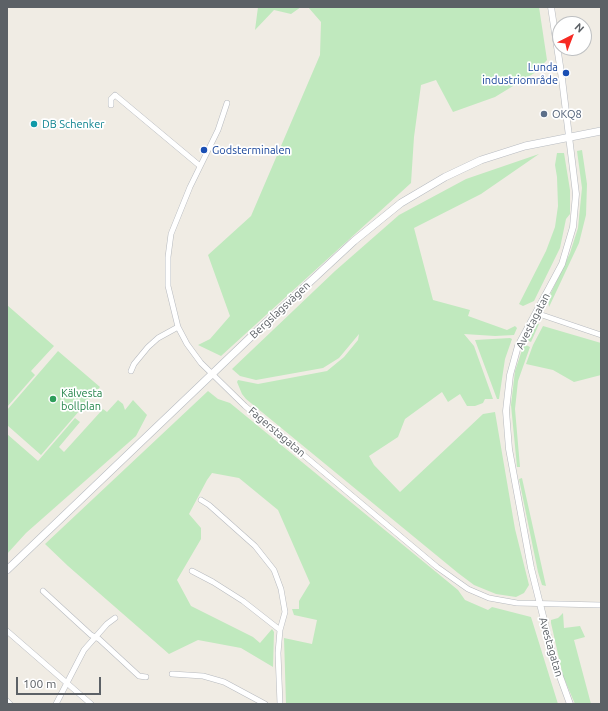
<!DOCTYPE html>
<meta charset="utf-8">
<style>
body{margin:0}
#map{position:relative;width:608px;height:711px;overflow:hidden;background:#f0ece4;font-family:Ubuntu,sans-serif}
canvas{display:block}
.frame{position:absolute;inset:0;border:8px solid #5c6166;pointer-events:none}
.north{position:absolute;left:552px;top:16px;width:40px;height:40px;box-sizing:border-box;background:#fff;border:1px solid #bec0c2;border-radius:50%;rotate:42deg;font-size:11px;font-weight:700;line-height:16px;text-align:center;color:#5c6166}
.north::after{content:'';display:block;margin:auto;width:14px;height:18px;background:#f72a23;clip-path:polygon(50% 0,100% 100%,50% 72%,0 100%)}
.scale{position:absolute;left:16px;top:677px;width:85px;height:18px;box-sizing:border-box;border:2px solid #5c6166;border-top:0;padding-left:5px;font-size:12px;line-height:14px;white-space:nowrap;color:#5c6166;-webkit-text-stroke:3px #fff;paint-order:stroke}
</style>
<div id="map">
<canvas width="608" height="711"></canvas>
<div class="frame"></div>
<div class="north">N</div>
<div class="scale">100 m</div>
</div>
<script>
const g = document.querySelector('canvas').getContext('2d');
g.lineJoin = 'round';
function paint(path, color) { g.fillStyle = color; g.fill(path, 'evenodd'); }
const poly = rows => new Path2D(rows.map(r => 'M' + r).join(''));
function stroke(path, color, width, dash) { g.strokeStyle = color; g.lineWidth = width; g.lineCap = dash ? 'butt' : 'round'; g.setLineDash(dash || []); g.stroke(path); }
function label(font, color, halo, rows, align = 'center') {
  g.font = font + ' Ubuntu,sans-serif'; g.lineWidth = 3.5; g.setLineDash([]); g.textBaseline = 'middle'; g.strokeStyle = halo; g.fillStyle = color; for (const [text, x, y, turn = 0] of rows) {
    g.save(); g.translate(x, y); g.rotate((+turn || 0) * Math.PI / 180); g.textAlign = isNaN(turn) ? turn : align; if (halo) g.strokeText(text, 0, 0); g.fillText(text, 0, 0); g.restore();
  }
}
paint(poly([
 [258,7,301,7,291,14,274,10,255,30],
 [308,7,539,7,547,60,536,72,495,97,453,112,436,80,421,85,414,137,411,183,221,356,198,345,210,339,230,316,208,255,251,216,320,55,321,22],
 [582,150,587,184,586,215,579,243,549,307,548,299,570,253,578,228,582,188,577,151],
 [557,153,564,153,570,190,570,214,566,219,560,248,534,301,523,306,519,304,546,251,555,227,558,206,557,177,555,165],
 [539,154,481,194,414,228,433,300,470,310,468,316,507,330,515,326,517,328,514,335,495,336,464,334,474,346,493,399,485,399,483,403,475,406,467,406,460,394,448,402,442,392,405,419,398,437,369,456,374,465,400,492,483,414,495,412,515,529,529,585,524,593,516,597,496,594,474,585,458,573,246,399,242,394,237,382,238,380,258,384,327,371,344,357,358,340,359,334,339,358,323,368,256,380,240,376,232,369,335,271,399,215,466,179],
 [7,305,54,346,31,371,35,375,7,407],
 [536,324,539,324,531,342,526,340],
 [543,326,601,343,601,375,574,382,553,370,526,364,533,345],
 [510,338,512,339,505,359,499,399,497,399,475,340],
 [524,344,530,347,518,381,515,409,520,467,517,467,511,405,515,371],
 [58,351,100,387,41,455,7,425,7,410],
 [208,391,218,399,230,403,458,590,465,600,488,610,492,607,531,617,558,704,286,704,284,638,312,644,317,620,294,615,292,609,299,609,299,601,310,583,278,510,239,478,212,473,207,480,189,514,201,528,201,539,177,580,191,606,253,637,260,643,272,629,274,632,273,667,241,648,198,640,169,654,68,566,45,544],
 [118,400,123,404,125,410,133,400,147,415,136,436,26,533,7,554,7,434,38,461,75,418,80,422,59,447,64,452,103,409,107,412],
 [522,478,546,586,542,585,538,572,519,479],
 [563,613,564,628,580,626,585,637,574,640,591,704,575,704,563,676,551,623,551,620,558,618]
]), '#c0e9be');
const minor = poly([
 [227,103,218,130,190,187,171,234,168,257,168,286,178,327,187,344,201,363,245,406,437,567,468,589,489,598,517,603,601,605],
 [111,105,111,99,115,95,200,166],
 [536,313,601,335],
 [131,371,134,364,148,347,158,338,178,327],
 [201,500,209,505,255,546,274,570,281,589,285,612,280,630,278,653,280,704],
 [192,571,213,582,243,601,280,630],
 [43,591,91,635,99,639,139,676,146,677],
 [7,631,91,704],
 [172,674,203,676,224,682,265,704],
 [7,701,10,704],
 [56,704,84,650,107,624,115,618]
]);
const tertiary = poly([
 [551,7,562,79,576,194,573,227,562,264,518,346,510,375,506,411,509,449,531,568,554,660,570,704]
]);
const secondary = poly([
 [7,570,256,332,354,241,401,203,445,177,481,160,525,146,601,131]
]);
stroke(minor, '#b7babf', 6);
stroke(tertiary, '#b7babf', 7);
stroke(secondary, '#b7bbc1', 8);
stroke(minor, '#fff', 5);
stroke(tertiary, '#fff', 6);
stroke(secondary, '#fff', 7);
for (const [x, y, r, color] of [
 [566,73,4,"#1a4fb4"],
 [544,114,4,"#5c6f8a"],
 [34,124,4,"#0f9aa8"],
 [204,150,4,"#1a4fb4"],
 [53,399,4,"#2e9e5b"]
]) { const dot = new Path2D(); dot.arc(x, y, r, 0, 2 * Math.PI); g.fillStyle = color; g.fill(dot); stroke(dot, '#fff', 1.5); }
label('11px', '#164399', '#fff', [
 ["Lunda",558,67],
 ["industriområde",558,80],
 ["Godsterminalen",212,150,"left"]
], 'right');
label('11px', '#4e5e75', '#fff', [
 ["OKQ8",552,114]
], 'left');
label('11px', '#0d838f', '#fff', [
 ["DB Schenker",42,124]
], 'left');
label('11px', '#5c6166', '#fff', [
 ["Bergslagsvägen",280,310,-43],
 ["Avestagatan",533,321,-63],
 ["Fagerstagatan",277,432,40],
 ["Avestagatan",551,647,74]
]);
label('11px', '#27864d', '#fff', [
 ["Kälvesta",61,393],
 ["bollplan",61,406]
], 'left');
</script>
